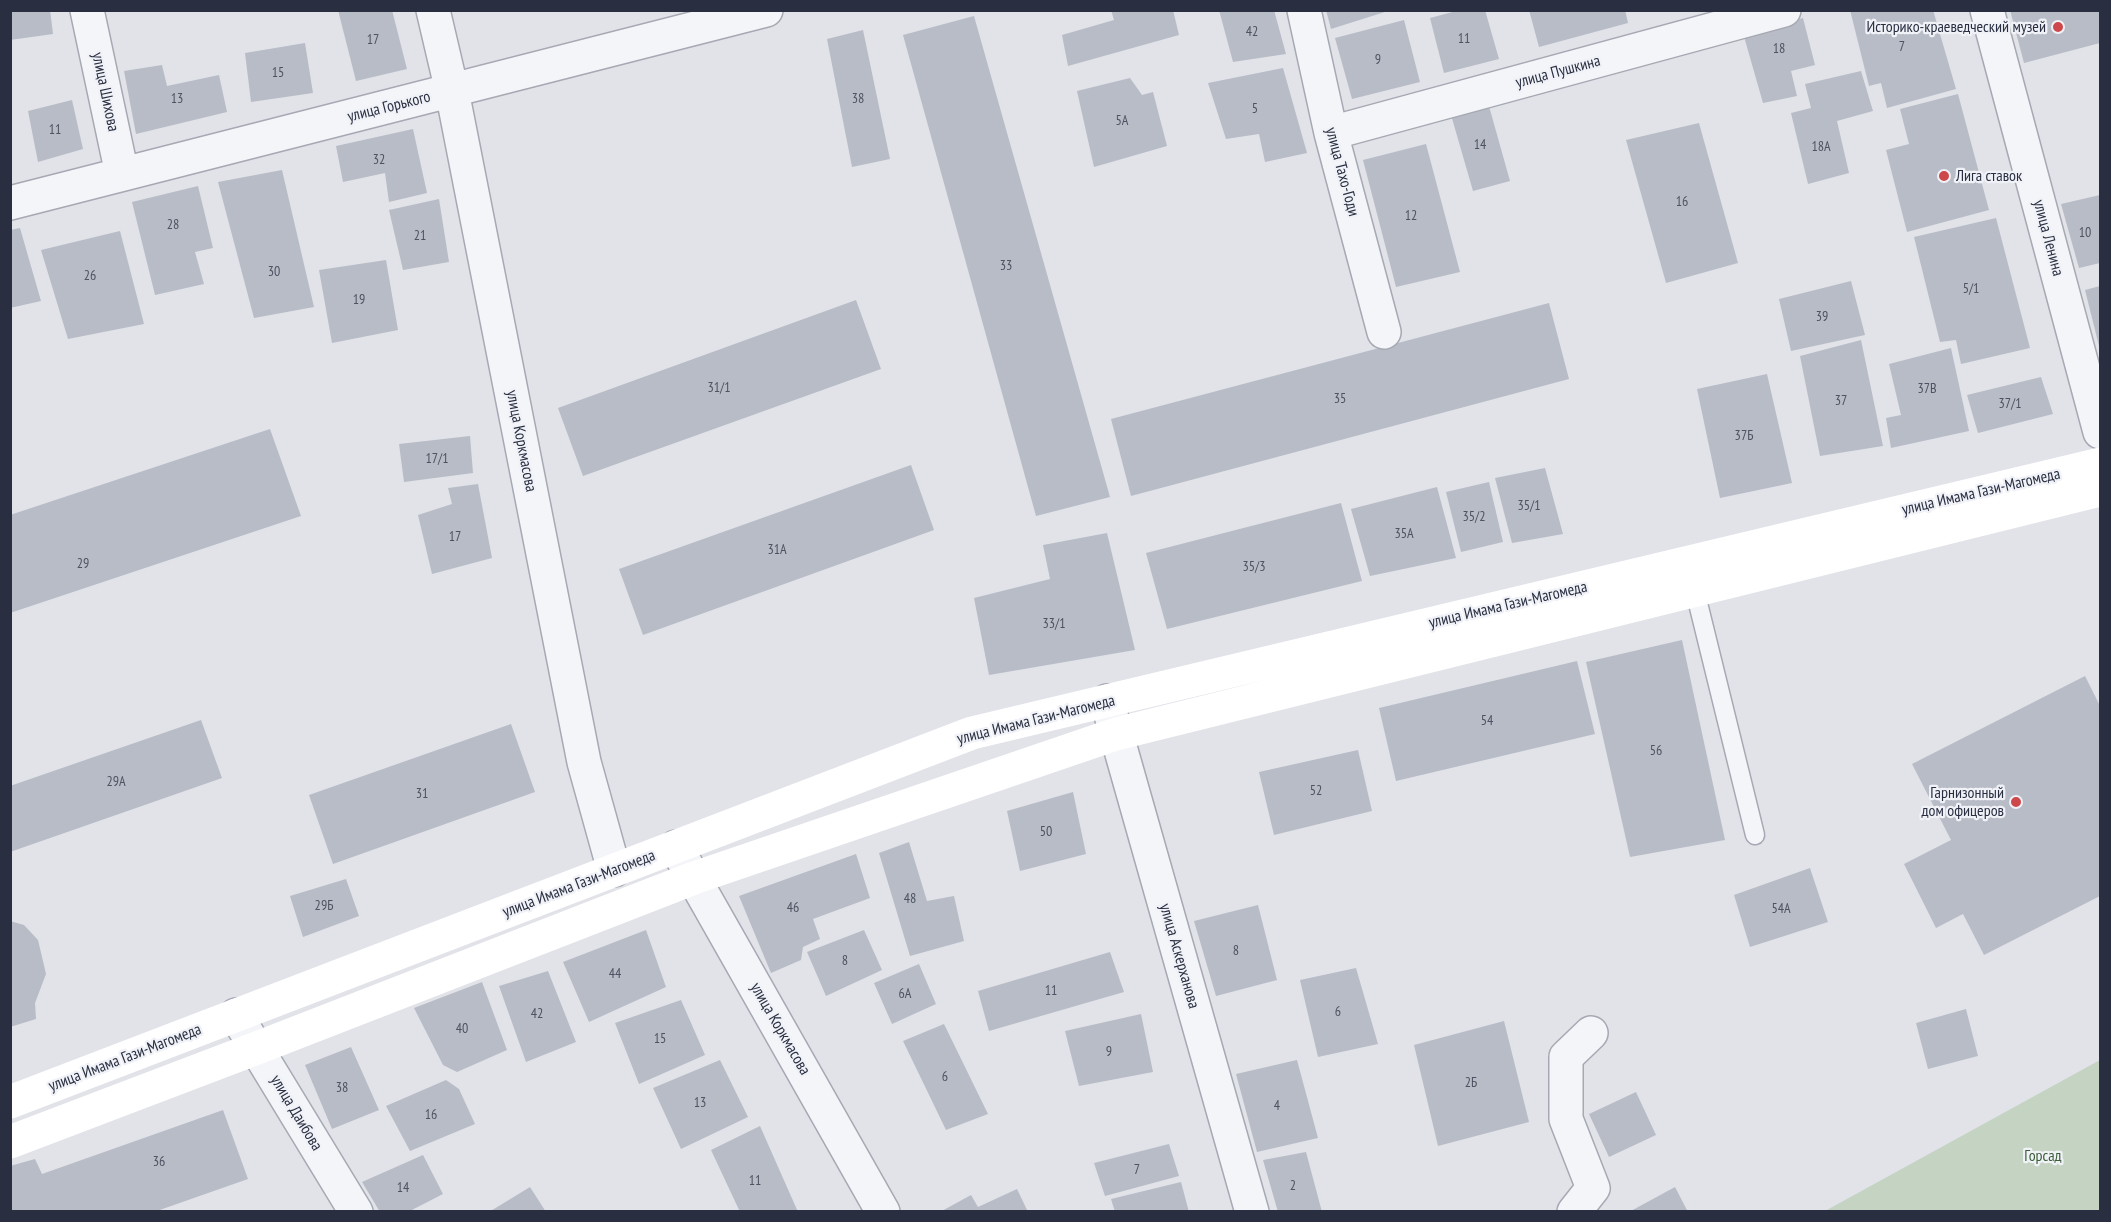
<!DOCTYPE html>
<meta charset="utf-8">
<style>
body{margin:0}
#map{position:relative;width:2111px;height:1222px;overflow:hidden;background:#e1e3e9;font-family:"PT Sans Narrow",sans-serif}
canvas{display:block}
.frame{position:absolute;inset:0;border:12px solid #292f41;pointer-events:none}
</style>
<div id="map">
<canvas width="2111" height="1222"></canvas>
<div class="frame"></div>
</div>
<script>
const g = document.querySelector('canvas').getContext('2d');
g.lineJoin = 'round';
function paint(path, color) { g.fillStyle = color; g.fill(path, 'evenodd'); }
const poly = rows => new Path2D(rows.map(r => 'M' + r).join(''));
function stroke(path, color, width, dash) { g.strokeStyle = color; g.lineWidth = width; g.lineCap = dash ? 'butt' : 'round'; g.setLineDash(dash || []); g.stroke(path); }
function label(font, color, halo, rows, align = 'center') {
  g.font = font + ' "PT Sans Narrow",sans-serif'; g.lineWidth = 4.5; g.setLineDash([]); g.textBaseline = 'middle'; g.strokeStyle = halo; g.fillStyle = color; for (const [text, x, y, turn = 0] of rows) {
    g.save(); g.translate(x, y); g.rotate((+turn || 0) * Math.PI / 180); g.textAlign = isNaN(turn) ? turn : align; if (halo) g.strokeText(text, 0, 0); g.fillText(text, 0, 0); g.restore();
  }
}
paint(poly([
 [2100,1060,2100,1211,1825,1211]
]), '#c4d3c2');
paint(poly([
 [10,10,50,10,53,34,10,40],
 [338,10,392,10,407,69,356,81],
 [1111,10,1173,10,1179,35,1068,66,1062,35,1114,20],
 [1219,10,1274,10,1286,54,1233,62],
 [1326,10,1388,10,1388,11,1331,29],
 [1460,10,1485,10,1499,59,1444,73,1430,18],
 [1529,10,1625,10,1628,23,1539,47],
 [1850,10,1933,10,1956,89,1887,108,1881,83,1869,86],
 [2010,10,2100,10,2100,43,2024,63],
 [974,16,1110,497,1036,516,903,35],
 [1803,18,1815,65,1791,71,1797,96,1763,103,1743,33],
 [1404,20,1420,82,1352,99,1335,38],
 [863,30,890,159,852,167,827,39],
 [305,43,313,93,251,102,245,53],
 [162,65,167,86,219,75,227,112,136,134,124,71],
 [1283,68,1307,153,1265,162,1259,134,1226,139,1208,83],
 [1861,71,1873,111,1837,121,1849,173,1808,184,1791,113,1811,108,1805,84],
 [1130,78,1142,95,1153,92,1167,146,1094,167,1077,91],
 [1958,94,1989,210,1907,232,1886,150,1909,144,1900,109],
 [1487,99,1510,181,1473,191,1449,108],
 [72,100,83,149,38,162,28,111],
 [1699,123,1738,263,1666,283,1626,140],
 [413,129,427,193,389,202,385,173,343,182,336,146],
 [1426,144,1460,272,1396,287,1363,160],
 [282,170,314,307,254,318,218,182],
 [198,186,213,248,195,252,204,284,155,295,132,202],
 [2100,195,2100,263,2079,268,2061,204],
 [439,199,449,262,403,270,389,210],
 [1996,218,2030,348,1961,364,1956,340,1940,342,1914,237],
 [20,228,41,301,10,308,10,230],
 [120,231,144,324,68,339,41,250],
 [386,260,398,330,332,343,319,270],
 [1851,281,1865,335,1791,351,1779,299],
 [2100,286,2100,350,2085,290],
 [856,300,881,369,583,476,558,408],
 [1549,303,1569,379,1131,496,1111,419],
 [1861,340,1883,446,1820,456,1800,356],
 [1951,348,1969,431,1891,448,1886,418,1901,415,1889,364],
 [1767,374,1792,483,1720,498,1697,389],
 [2041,377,2053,414,1978,433,1967,395],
 [270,429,301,516,10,613,10,515],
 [470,436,473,473,404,482,399,444],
 [911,465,934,530,643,635,619,569],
 [1545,468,1563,534,1512,543,1495,478],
 [1489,482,1503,542,1461,552,1446,492],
 [478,484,492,558,432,574,418,515,452,504,448,488],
 [1437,487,1456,558,1370,576,1351,509],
 [1341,503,1362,581,1167,629,1146,553],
 [1107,533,1135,650,989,675,974,598,1050,579,1043,545],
 [1682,640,1725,840,1630,857,1586,662],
 [1577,661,1595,734,1396,781,1379,708],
 [2085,676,2100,706,2100,896,1984,955,1963,914,1936,928,1904,864,1951,840,1912,764],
 [201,720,222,778,10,852,10,786],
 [511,724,535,792,333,864,309,795],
 [1358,750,1372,811,1274,835,1259,772],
 [1073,792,1086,854,1020,871,1007,811],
 [909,842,927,901,954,896,964,941,910,956,879,853],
 [856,854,870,898,813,919,820,939,803,947,801,960,771,973,739,896],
 [1810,868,1828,922,1750,947,1734,895],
 [346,879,359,916,303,937,290,896],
 [1258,905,1277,980,1216,996,1194,921],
 [10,921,24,925,38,940,46,974,35,1003,36,1019,10,1027],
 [646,930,666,987,589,1022,563,962],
 [864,930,882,970,826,996,807,952],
 [1110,952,1124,992,989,1031,978,991],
 [919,964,936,1004,892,1024,874,983],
 [1356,968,1378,1044,1318,1057,1300,980],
 [548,971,576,1042,526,1062,499,986],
 [482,982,507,1050,457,1072,443,1065,414,1008],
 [681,1000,705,1055,639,1084,615,1023],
 [1966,1009,1978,1056,1928,1069,1916,1023],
 [1141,1014,1153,1072,1079,1086,1065,1031],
 [1504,1021,1529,1122,1438,1146,1414,1045],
 [944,1024,988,1114,946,1130,903,1041],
 [351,1047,379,1110,332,1129,305,1065],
 [720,1060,748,1117,681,1149,653,1088],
 [1297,1060,1318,1138,1257,1152,1236,1074],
 [446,1080,459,1089,475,1124,410,1151,386,1106],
 [1636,1092,1656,1135,1609,1157,1589,1114],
 [223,1110,248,1179,154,1212,10,1212,10,1166,35,1159,42,1174],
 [760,1126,798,1212,740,1212,711,1150],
 [1169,1144,1179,1176,1105,1196,1094,1163],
 [1306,1152,1322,1212,1278,1212,1263,1160],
 [423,1155,443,1194,408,1212,380,1212,362,1182],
 [1181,1182,1189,1212,1115,1212,1111,1199],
 [530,1187,546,1212,489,1212],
 [1675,1187,1688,1212,1629,1212],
 [1017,1189,1028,1212,940,1212,971,1195,978,1207]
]), '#b8bcc6');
const lane = poly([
 [1695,591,1755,835]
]);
const street = poly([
 [87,10,122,174],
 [433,10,452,91,584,762,614,870],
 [1304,10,1331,133,1384,332],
 [1987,10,2100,432],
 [1331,133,1784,10],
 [10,203,766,10],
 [1107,701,1252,1212],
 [676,847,883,1212],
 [236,1015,356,1212],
 [1574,1212,1593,1188,1566,1119,1566,1057,1591,1033]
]);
stroke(lane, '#a6a9b3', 21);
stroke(street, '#a6a9b3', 36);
stroke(lane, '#f4f5f8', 18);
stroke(street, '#f4f5f8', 33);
stroke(poly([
 [10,1102,972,733,2100,464],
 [10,1142,257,1048,694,878,1116,734,2100,490]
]), '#fff', 33);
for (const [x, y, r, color] of [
 [2058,27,6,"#cd484a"],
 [1944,176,6,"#cd484a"],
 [2016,802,6,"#cd484a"]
]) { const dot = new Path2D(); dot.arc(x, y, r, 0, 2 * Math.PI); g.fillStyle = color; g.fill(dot); stroke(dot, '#f0f2f7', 2); }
label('14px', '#4d5262', null, [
 ["42",1252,32],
 ["11",1464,39],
 ["17",373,40],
 ["7",1902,47],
 ["18",1779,49],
 ["9",1378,60],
 ["15",278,73],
 ["13",177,99],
 ["38",858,99],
 ["5",1255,109],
 ["5А",1122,121],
 ["11",55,130],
 ["14",1480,145],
 ["18А",1821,147],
 ["32",379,160],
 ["16",1682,202],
 ["12",1411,216],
 ["28",173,225],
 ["10",2085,233],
 ["21",420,236],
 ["33",1006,266],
 ["30",274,272],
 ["26",90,276],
 ["5/1",1971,289],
 ["19",359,300],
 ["39",1822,317],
 ["31/1",719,388],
 ["37В",1927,389],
 ["35",1340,399],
 ["37",1841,401],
 ["37/1",2010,404],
 ["37Б",1744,436],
 ["17/1",437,459],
 ["35/1",1529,506],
 ["35/2",1474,517],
 ["35А",1404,534],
 ["17",455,537],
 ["31А",777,550],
 ["29",83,564],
 ["35/3",1254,567],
 ["33/1",1054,624],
 ["54",1487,721],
 ["56",1656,751],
 ["29А",116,782],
 ["52",1316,791],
 ["31",422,794],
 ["50",1046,832],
 ["48",910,899],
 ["29Б",324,906],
 ["46",793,908],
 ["54А",1781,909],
 ["8",1236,951],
 ["8",845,961],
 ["44",615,974],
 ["11",1051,991],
 ["6А",905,994],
 ["6",1338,1012],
 ["42",537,1014],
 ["40",462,1029],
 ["15",660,1039],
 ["9",1109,1052],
 ["6",945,1077],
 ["2Б",1471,1083],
 ["38",342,1088],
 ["13",700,1103],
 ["4",1277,1106],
 ["16",431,1115],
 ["36",159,1162],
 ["7",1137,1170],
 ["11",755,1181],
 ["2",1293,1186],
 ["14",403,1188]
]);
label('16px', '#292f41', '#f0f2f7', [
 ["Историко-краеведческий музей",2046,27],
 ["Лига ставок",1956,176,"left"],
 ["Гарнизонный",2004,793],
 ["дом офицеров",2004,811]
], 'right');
label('16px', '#292f41', '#f0f2f7', [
 ["улица Пушкина",1558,72,-15],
 ["улица Шихова",105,92,78],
 ["улица Горького",389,107,-14],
 ["улица Тахо-Годи",1342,172,75],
 ["улица Ленина",2048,238,75],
 ["улица Коркмасова",521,441,79],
 ["улица Имама Гази-Магомеда",1981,492,-13],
 ["улица Имама Гази-Магомеда",1508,605,-13],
 ["улица Имама Гази-Магомеда",1036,720,-14],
 ["улица Имама Гази-Магомеда",579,884,-21],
 ["улица Аскерханова",1179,956,74],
 ["улица Коркмасова",780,1029,60],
 ["улица Имама Гази-Магомеда",125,1058,-21],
 ["улица Даибова",296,1113,59]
]);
label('16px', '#395d37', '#f0f2f7', [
 ["Горсад",2043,1156]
]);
</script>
